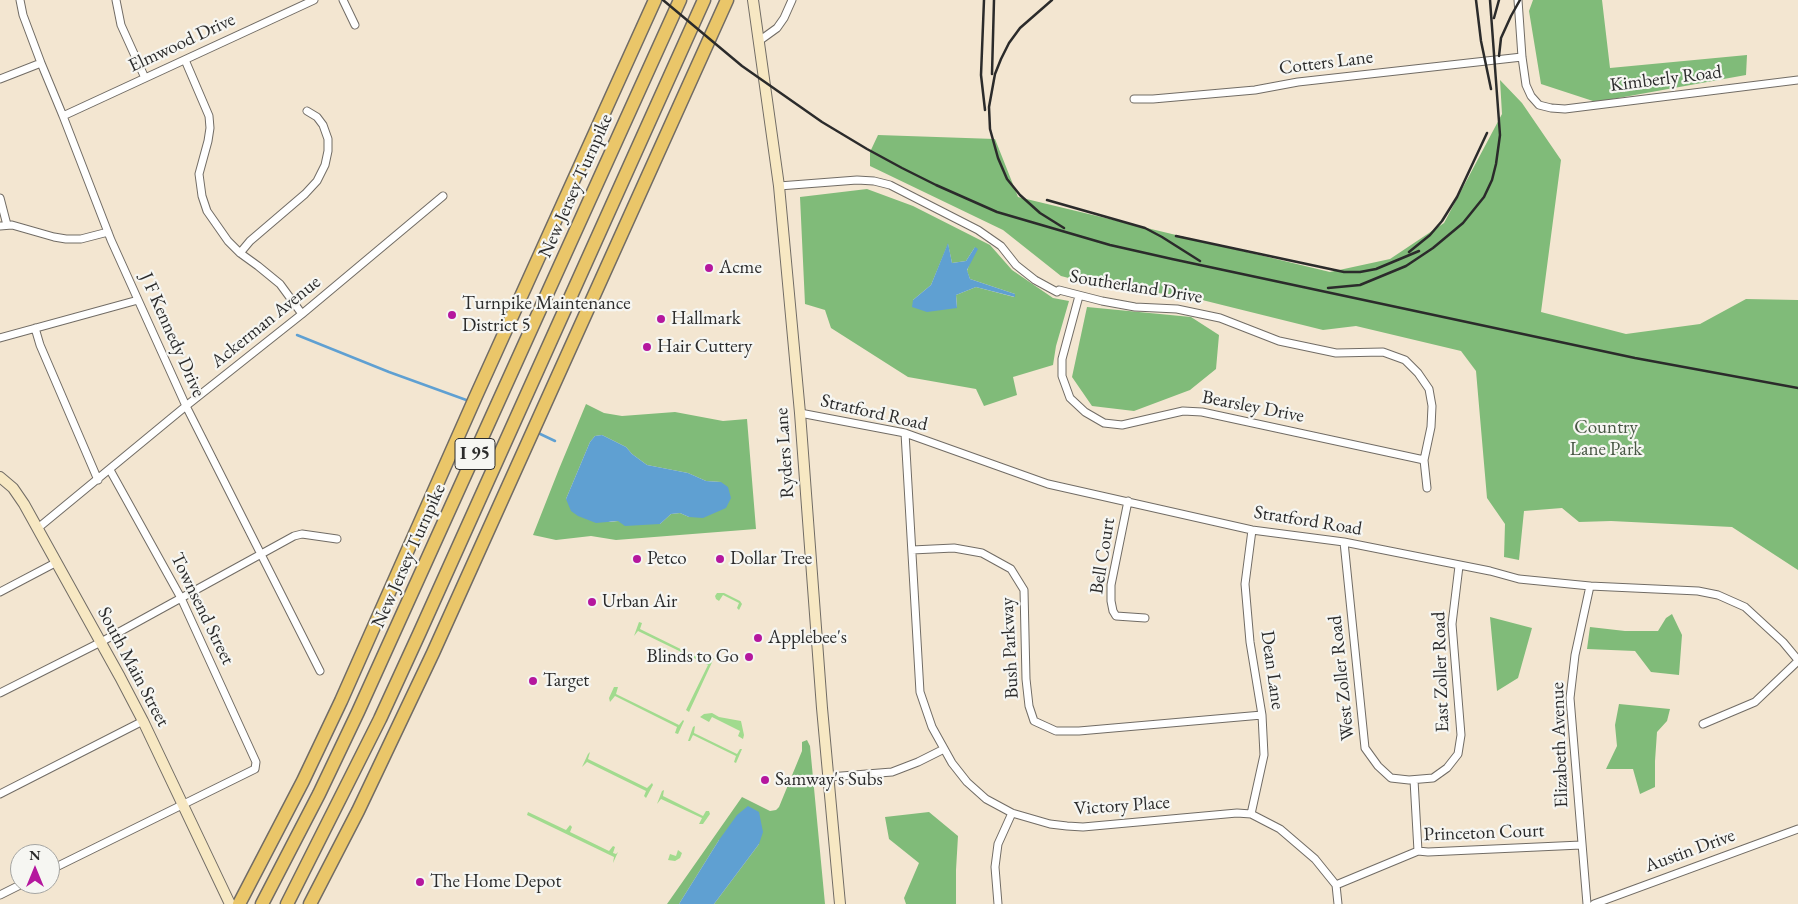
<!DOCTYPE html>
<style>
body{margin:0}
#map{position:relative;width:1798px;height:904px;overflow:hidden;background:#f3e6d1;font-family:"EB Garamond",serif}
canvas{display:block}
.north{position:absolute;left:10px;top:844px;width:50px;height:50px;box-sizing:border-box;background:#f6f6f2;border:1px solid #a5a5a2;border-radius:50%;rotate:0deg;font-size:14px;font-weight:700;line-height:20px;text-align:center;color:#2b2b2b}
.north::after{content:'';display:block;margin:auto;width:18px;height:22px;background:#b5179e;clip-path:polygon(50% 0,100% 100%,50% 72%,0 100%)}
</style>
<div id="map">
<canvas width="1798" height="904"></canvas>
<div class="north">N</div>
</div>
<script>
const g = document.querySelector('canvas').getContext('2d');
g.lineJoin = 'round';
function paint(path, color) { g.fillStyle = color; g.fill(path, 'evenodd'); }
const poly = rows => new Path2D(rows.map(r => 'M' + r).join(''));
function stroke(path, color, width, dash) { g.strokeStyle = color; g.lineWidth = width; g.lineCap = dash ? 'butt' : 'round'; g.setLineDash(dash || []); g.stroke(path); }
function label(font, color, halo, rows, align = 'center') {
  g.font = font + ' "EB Garamond",serif'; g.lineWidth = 4.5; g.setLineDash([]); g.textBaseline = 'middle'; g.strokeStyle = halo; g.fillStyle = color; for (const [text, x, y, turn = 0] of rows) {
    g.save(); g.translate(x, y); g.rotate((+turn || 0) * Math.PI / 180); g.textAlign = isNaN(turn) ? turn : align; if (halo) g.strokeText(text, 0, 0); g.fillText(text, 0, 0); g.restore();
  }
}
paint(poly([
 [717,593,724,593,740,601,742,604,739,610,737,608,739,603,723,595,719,601,716,599,715,596],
 [639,622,642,623,640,629,709,663,712,658,714,658,689,712,686,710,708,665,638,631,634,636],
 [614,687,618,687,616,694,679,725,683,720,684,721,678,734,675,733,677,727,615,696,610,702,609,698],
 [712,713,719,717,741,721,744,735,743,739,738,736,740,731,712,717,709,722,700,717,704,714],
 [695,726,694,733,737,754,740,749,742,749,736,763,734,762,736,756,693,735,690,741,688,741,693,727],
 [590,752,588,759,647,788,652,783,653,785,646,798,644,796,646,791,587,762,582,767,588,754],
 [664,790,663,796,703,816,706,811,709,811,710,814,703,824,699,824,702,818,661,799,657,804,662,791],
 [528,812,566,830,570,825,572,827,570,832,609,851,613,846,615,847,613,853,616,854,618,852,613,863,614,857,527,815],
 [678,850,682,853,680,858,675,861,668,860,670,854,676,856]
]), '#a1db8e');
paint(poly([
 [1533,0,1602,0,1610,68,1747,55,1746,75,1596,102,1541,84,1529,11],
 [1500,80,1522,103,1561,160,1541,312,1626,334,1700,324,1746,299,1798,300,1798,570,1732,527,1611,521,1579,522,1562,508,1524,511,1519,560,1504,557,1505,524,1487,498,1476,371,1461,351,1356,326,1323,330,1182,295,1114,290,1061,276,1003,230,870,166,870,152,878,135,995,139,1018,197,1330,272,1390,259,1444,223,1502,114],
 [867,189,913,206,990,245,1012,270,1053,298,1069,301,1056,346,1053,365,1013,377,1017,395,984,406,976,389,908,377,831,328,825,310,805,304,800,197],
 [948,244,952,263,966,261,975,247,967,271,970,279,1015,294,1014,297,976,287,956,295,957,307,913,300,931,285],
 [1087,307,1191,317,1219,335,1216,369,1190,390,1134,411,1092,406,1072,377],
 [586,404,604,413,622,416,675,412,723,421,747,419,756,529,616,540,591,536,556,540,533,535,559,469],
 [602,435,626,447,632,454,647,465,688,473,706,481,721,482,689,517,680,513,671,514,660,524,618,521,610,522,566,499,590,442,595,436],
 [1672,614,1682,635,1679,675,1651,672,1635,651,1587,649,1590,627,1625,631,1658,631,1666,618],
 [1490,617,1532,628,1518,678,1497,691],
 [1619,704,1670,709,1667,721,1657,732,1655,761,1655,787,1640,794,1633,769,1606,769,1617,746,1615,725],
 [807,740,810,746,825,904,714,904,759,844,719,840,679,904,667,904,742,797,770,811,776,810,779,807,802,751,802,742],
 [929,812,958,836,956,870,956,904,906,904,904,898,919,863,889,839,885,817]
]), '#80bb79');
paint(poly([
 [948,243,952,263,966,261,975,247,978,249,967,270,970,279,1015,294,1015,297,976,287,956,295,957,308,927,312,912,307,913,300,931,285],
 [602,435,626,447,632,454,647,465,688,473,706,481,721,482,728,487,731,498,726,508,703,518,689,517,680,513,671,514,660,524,625,526,618,521,596,523,578,516,571,511,566,499,590,442,595,436],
 [748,806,759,812,763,832,759,844,714,904,679,904,719,840,737,815]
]), '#5fa0d2');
stroke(poly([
 [297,335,389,372,469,401],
 [536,432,555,441]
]), '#5fa0d2', 2.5);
const street = poly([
 [20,0,23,15,41,63,63,116,111,240,186,406,320,671],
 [116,0,121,25,145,78],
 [343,0,355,25],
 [1518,0,1522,57,1526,85,1531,96,1539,105,1551,108,1565,109,1798,80],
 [759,41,777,28,784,18,792,0],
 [185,60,209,116,210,128,208,141,199,174,202,196,207,211,228,241,240,253,258,266,280,284,302,314],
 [0,79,41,63],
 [1134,99,1153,99,1255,90,1298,82,1522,57],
 [63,116,314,0],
 [779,186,857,180,874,181,890,185,978,230,1001,246,1016,265,1035,280,1057,292,1059,290,1102,301,1135,307,1177,309,1220,318,1279,341,1336,353,1383,352,1405,360,1418,373,1429,389,1432,406,1431,427,1424,460,1427,488],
 [0,198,7,225],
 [0,226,12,225,54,237,66,239,81,239,108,232],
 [240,253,250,241,305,194,317,181,325,165,328,151,328,139,323,125,317,117,307,111],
 [1079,296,1062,359,1062,376,1070,398,1085,412,1104,423,1122,425,1183,411,1202,412,1424,460],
 [35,328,40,345,98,480],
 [0,338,138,300],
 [800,413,905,433,1048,484,1252,530,1344,542,1490,571,1519,579,1590,586,1698,591,1718,595,1745,607,1783,642,1798,660],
 [905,433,920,692,932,727,952,763,967,782,986,799,1012,813,1050,824,1067,826,1083,827,1237,813,1251,814,1280,829,1315,859,1336,885,1338,904],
 [1128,501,1111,585,1111,601,1113,611,1116,616,1145,618],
 [38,528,186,406,302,314,443,196],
 [1344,542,1365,748,1378,766,1391,778,1409,780,1433,778,1447,768,1458,754,1461,735,1452,624,1459,566],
 [912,550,954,548,982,553,1011,569,1024,590,1026,679,1029,706,1034,721,1056,731,1079,731,1262,715],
 [0,592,57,562],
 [0,693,101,642,294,536,302,534,337,539],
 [1703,724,1755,702,1798,661],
 [829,777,892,772,918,762,944,749],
 [1414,780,1418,851],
 [0,794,143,721],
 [1251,814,1264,755,1262,715,1250,642,1245,584,1252,530],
 [50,870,255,769,256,762,181,598,110,470],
 [1336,885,1418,851,1428,852,1581,845],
 [0,895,22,884],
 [998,904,995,867,998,844,1012,813],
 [1587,904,1570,698,1575,655,1590,586],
 [1594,904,1798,829]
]);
const secondary = poly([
 [753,0,779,186,800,413,822,708,840,904],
 [0,477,13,488,24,504,120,677,143,721,230,904]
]);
const highway = poly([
 [239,904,303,781,341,701,476,396,655,0],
 [262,904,319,794,358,712,680,0],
 [287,904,380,719,419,634,704,0],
 [310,904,358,811,433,653,727,0]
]);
stroke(street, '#716c65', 9);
stroke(secondary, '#716c65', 12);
stroke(highway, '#716c65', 15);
stroke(street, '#fff', 7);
stroke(secondary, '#f7e8c3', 10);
stroke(highway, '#eac669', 12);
stroke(poly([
 [663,0,742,66,822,122,867,149,902,168,936,185,997,212,1110,245,1172,259,1635,358,1798,388],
 [984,0,981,75,985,110],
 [1052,0,1020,28,1009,43,1001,59,995,74,989,107,990,129,998,158,1007,179,1020,195,1040,213,1064,228],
 [1476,0,1481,41,1491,89],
 [1494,18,1499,0],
 [1499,56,1501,38,1511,16,1520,0],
 [992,74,994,0],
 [1047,200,1145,228,1162,237,1200,261],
 [1176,236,1344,272,1360,272,1376,269,1419,251],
 [1409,252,1430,235,1442,221,1457,197,1487,133],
 [1328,288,1360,285,1406,266,1433,248,1463,223,1484,197,1492,180,1496,164,1500,135,1490,0]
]), '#2b2b2b', 2.5);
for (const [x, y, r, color] of [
 [709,268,5,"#b5179e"],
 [452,315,5,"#b5179e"],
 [661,319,5,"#b5179e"],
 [647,347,5,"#b5179e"],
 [637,559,5,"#b5179e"],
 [720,559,5,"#b5179e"],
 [592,602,5,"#b5179e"],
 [758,638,5,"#b5179e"],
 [749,657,5,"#b5179e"],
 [533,681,5,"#b5179e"],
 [765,780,5,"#b5179e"],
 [420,882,5,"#b5179e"]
]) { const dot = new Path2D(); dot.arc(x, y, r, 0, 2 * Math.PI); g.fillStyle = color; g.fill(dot); stroke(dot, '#f6f6f2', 2); }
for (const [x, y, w] of [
 [475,454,40]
]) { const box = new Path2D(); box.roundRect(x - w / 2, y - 15.5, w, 31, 4); g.fillStyle = '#f6f6f2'; g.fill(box); stroke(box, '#2b2b2b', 1); }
label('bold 18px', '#2b2b2b', null, [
 ["I 95",475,454]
]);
label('19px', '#2b2b2b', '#f6f6f2', [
 ["Elmwood Drive",182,43,-25],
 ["Cotters Lane",1326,63,-7],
 ["Kimberly Road",1666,79,-7],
 ["New Jersey Turnpike",576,186,-66],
 ["Southerland Drive",1136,287,9],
 ["Ackerman Avenue",266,322,-39],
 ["J F Kennedy Drive",172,335,66],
 ["Bearsley Drive",1253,407,11],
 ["Stratford Road",874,413,13],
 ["Ryders Lane",785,453,-94],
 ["Stratford Road",1308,521,9],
 ["New Jersey Turnpike",409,556,-66],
 ["Bell Court",1103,556,-81],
 ["Townsend Street",202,609,64],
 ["Bush Parkway",1010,648,-93],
 ["South Main Street",133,667,62],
 ["Dean Lane",1272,670,82],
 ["East Zoller Road",1441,672,-92],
 ["West Zoller Road",1342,678,-96],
 ["Elizabeth Avenue",1560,745,-92],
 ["Victory Place",1122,806,-4],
 ["Princeton Court",1484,833,-2],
 ["Austin Drive",1690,851,-20]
]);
label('19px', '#2b2b2b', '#f6f6f2', [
 ["Acme",719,268],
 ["Turnpike Maintenance",462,304],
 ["District 5",462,326],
 ["Hallmark",671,319],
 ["Hair Cuttery",657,347],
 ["Petco",647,559],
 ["Dollar Tree",730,559],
 ["Urban Air",602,602],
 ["Applebee's",768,638],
 ["Blinds to Go",739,657,"right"],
 ["Target",543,681],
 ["Samway's Subs",775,780],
 ["The Home Depot",430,882]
], 'left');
label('19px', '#485744', '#f6f6f2', [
 ["Country",1606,428],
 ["Lane Park",1606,450]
]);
</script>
